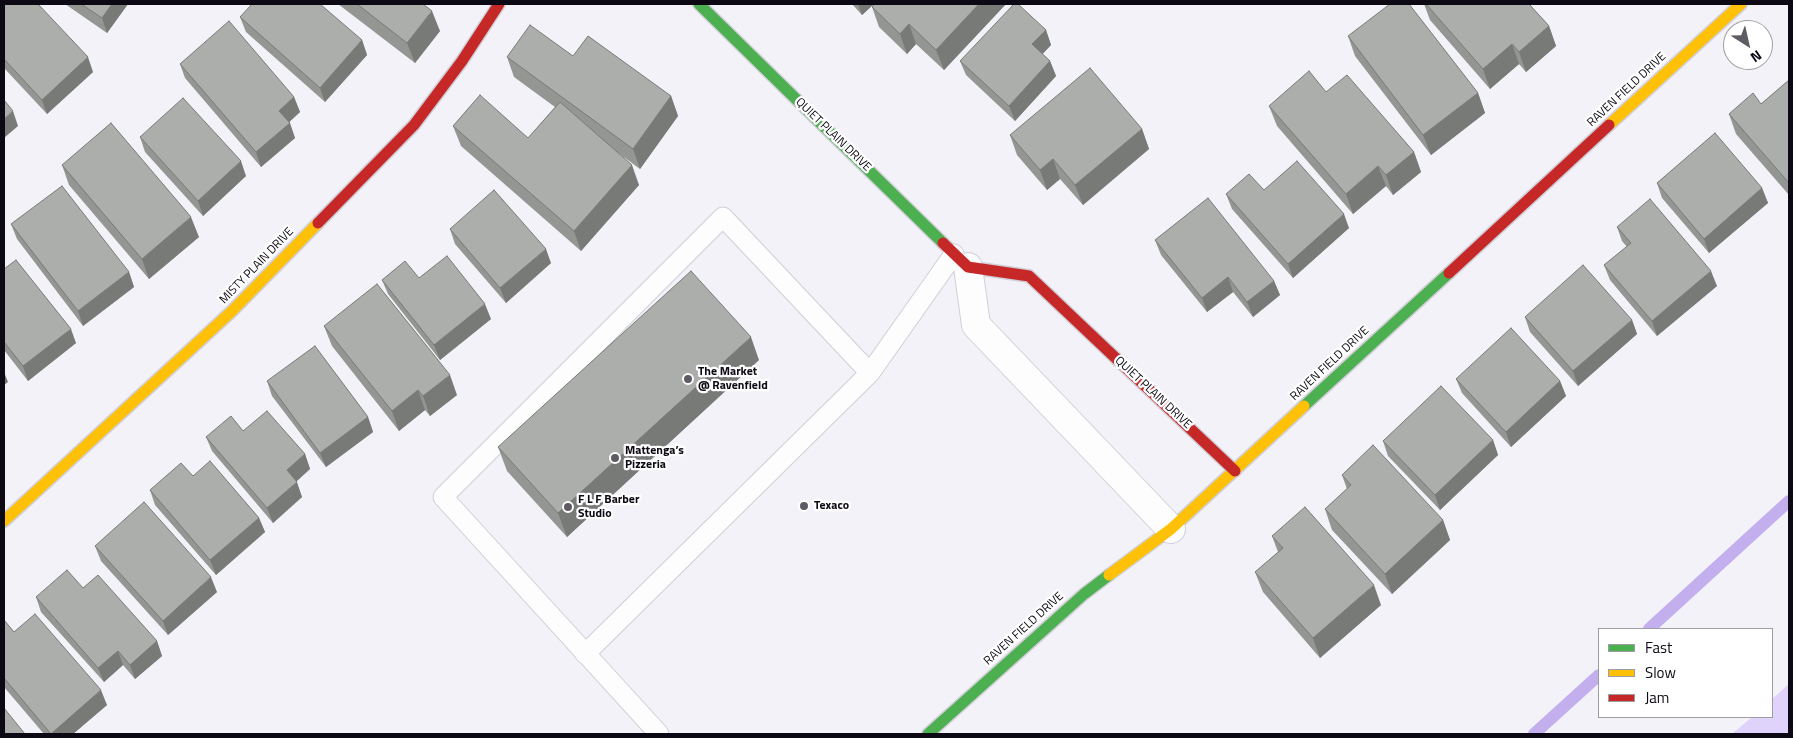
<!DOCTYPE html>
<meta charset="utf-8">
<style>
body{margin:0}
#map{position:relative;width:1793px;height:738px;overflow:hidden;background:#f3f2f8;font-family:"Titillium Web",sans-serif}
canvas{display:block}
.frame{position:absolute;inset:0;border:5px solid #0d0914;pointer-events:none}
.legend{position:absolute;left:1598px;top:628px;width:175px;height:90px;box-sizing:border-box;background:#fff;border:1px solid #9e9da1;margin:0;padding:6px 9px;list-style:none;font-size:15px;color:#0d0914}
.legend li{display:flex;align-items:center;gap:10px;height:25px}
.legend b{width:25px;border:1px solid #9e9da1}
.north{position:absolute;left:1723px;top:20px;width:50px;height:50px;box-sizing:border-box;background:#fff;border:1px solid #9e9da1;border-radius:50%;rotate:145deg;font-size:14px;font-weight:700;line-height:20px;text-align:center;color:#0d0914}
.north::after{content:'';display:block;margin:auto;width:18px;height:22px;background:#5e5b64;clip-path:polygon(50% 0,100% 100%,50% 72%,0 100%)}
</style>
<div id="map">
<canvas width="1793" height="738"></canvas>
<div class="frame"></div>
<ul class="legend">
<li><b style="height:6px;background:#4caf50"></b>Fast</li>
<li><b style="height:6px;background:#ffc107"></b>Slow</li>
<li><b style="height:6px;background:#c62828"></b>Jam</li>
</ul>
<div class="north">N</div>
</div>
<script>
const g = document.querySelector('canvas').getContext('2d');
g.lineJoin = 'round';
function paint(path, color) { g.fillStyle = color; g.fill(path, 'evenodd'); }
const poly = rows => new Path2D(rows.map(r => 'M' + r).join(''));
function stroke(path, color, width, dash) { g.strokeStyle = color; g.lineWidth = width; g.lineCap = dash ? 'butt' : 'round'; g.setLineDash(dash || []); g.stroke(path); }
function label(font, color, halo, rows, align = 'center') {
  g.font = font + ' "Titillium Web",sans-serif'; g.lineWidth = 4.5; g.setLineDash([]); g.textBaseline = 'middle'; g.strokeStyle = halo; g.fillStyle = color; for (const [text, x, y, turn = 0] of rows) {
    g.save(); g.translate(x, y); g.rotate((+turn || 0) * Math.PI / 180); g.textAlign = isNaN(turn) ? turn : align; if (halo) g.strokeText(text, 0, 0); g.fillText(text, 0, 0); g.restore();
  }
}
paint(poly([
 [1789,684,1789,734,1732,734,1752,717,1772,717,1772,699]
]), '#dfd3fb');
stroke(poly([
 [1649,629,1789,501],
 [1534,734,1599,675]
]), '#c4afee', 12);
const lane = poly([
 [585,654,870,373],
 [659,734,443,497,723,217,870,373,954,254]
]);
const street = poly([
 [968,267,976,325,1171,529]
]);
const fast = poly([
 [699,4,943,243],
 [1304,406,1449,273],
 [928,734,1084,594,1109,575]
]);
const slow = poly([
 [1609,125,1741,4],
 [4,521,232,311,318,223],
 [1109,575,1171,529,1304,406]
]);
const jam = poly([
 [318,223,414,125,462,61,499,4],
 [943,243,968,267,1029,276,1235,471],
 [1449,273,1609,125]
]);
stroke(lane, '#d0ced7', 21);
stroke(street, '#d0ced7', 30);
stroke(fast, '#d0ced7', 14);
stroke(slow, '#d0ced7', 14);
stroke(jam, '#d0ced7', 14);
stroke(lane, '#fdfdfe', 19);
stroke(street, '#fdfdfe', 28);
stroke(fast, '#4caf50', 11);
stroke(slow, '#ffc107', 11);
stroke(jam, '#c62828', 11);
paint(poly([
 [4,4,93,72,47,114,4,68],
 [65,4,128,4,107,33],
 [338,4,423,4,440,31,415,63],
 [852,4,874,4,862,15],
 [1006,4,944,70,916,44,907,54,879,27,872,7],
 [1424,4,1529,4,1549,26,1556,46,1526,72,1519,64,1490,89,1430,20],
 [240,17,362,40,367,55,325,102,246,32],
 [1046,30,1051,45,1042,54,1050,61,1056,76,1015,121,966,75,960,61],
 [1348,36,1478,93,1485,113,1431,155,1355,56],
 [573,56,671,96,678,116,640,169,617,152,639,185,581,251,461,146,453,126,528,138,555,107,514,77,507,57],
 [180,64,294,97,300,112,289,122,295,138,261,167,185,78],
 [1789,80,1789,195,1736,134,1729,114,1761,104],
 [1326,92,1414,152,1421,172,1393,195,1386,186,1353,214,1277,126,1269,106],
 [1142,129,1149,149,1083,205,1060,179,1047,190,1017,155,1010,135],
 [140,137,246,176,203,216,145,152],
 [62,165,199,237,149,279,69,185],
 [1657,183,1762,188,1768,203,1709,253,1662,198],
 [1264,190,1349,228,1293,278,1232,209,1226,194],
 [11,224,129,272,134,287,83,326,17,239],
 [1617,227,1717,286,1657,336,1610,280,1604,265,1627,247,1622,241],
 [450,229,551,263,506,303,455,244],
 [1155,240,1274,281,1280,295,1253,317,1233,292,1207,312,1161,255],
 [4,269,76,343,28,381,4,350],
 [382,280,491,319,440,360,388,294],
 [1525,317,1632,320,1637,334,1578,386,1530,332],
 [324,326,457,395,430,416,425,410,399,431,332,346],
 [759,360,567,537,507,471,498,447],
 [1456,379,1560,381,1566,396,1511,447,1462,393],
 [267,381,368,417,373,432,326,467,272,396],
 [243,431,305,454,310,469,296,482,302,497,273,523,212,451,206,437],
 [1493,440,1498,455,1440,510,1388,456,1383,441],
 [1342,475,1443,520,1450,540,1392,594,1332,530,1325,509,1347,489],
 [193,476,259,518,265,532,216,575,155,505,150,490],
 [1272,536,1381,605,1320,658,1263,592,1255,572,1278,552],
 [95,546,217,592,168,635,101,561],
 [83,588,157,641,162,656,135,679,123,665,104,682,41,612,36,597],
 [4,620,14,632,107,705,73,734,44,734,4,687]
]), '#949693');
paint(poly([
 [112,4,128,4,107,33,102,18],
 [858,4,874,4,862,15],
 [979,4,1006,4,944,70,936,50],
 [432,11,440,31,415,63,407,43],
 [909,24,916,44,907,54,900,34],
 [1549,26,1556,46,1526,72,1519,52],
 [1046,30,1051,45,1038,59,1032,44],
 [362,40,367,55,325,102,320,88],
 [1512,44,1519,64,1490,89,1483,69],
 [88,57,93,72,47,114,42,100],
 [1050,61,1056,76,1015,121,1009,106],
 [1478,93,1485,113,1431,155,1423,135],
 [671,96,678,116,640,169,633,149],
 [294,97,300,112,285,126,279,111],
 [13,111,18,126,4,138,4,119],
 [290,123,295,138,261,167,256,152],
 [1142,129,1149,149,1083,205,1075,185],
 [1414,152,1421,172,1393,195,1386,175],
 [1053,159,1060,179,1047,190,1040,170],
 [241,161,246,176,203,216,198,201],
 [632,165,639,185,581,251,574,231],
 [1378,166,1386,186,1353,214,1346,194],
 [1762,188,1768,203,1709,253,1704,239],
 [1344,214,1349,228,1293,278,1288,264],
 [191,217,199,237,149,279,142,259],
 [546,249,551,263,506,303,500,288],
 [1711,271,1717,286,1657,336,1652,321],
 [129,272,134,287,83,326,78,311],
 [1228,277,1233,292,1207,312,1202,298],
 [1274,281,1280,295,1253,317,1247,302],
 [485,304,491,319,440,360,434,345],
 [1632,320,1637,334,1578,386,1573,371],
 [71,329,76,343,28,381,23,366],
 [751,337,759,360,567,537,558,513],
 [4,372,8,382,4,385],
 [450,375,457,395,430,416,423,396],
 [1560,381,1566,396,1511,447,1506,432],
 [418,390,425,410,399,431,392,411],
 [368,417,373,432,326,467,320,453],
 [1493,440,1498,455,1440,510,1435,495],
 [305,454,310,469,292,485,287,470],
 [297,482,302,497,273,523,267,508],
 [259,518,265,532,216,575,210,560],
 [1443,520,1450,540,1392,594,1385,574],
 [211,577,217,592,168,635,163,621],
 [1374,585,1381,605,1320,658,1313,638],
 [157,641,162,656,135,679,130,665],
 [118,651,123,665,104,682,98,668],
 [101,690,107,705,73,734,51,734]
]), '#787a78');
const building = poly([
 [4,4,38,4,88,57,42,100,4,59,4,4],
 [81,4,112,4,102,18,81,4],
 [252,4,320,4,362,40,320,88,240,17,252,4],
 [357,4,423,4,432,11,407,43,357,4],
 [875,4,979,4,936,50,909,24,900,34,872,7,875,4],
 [1014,4,1018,4,1046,30,1032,44,1050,61,1009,106,960,61,1014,4],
 [1390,4,1409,4,1478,93,1423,135,1348,36,1390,4],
 [1426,4,1529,4,1549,26,1519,52,1512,44,1483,69,1426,4],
 [229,21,294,97,279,111,290,123,256,152,180,64,229,21],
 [530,25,573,56,588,36,671,96,633,149,507,57,530,25],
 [1090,68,1142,129,1075,185,1053,159,1040,170,1010,135,1090,68],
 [1309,71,1326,92,1347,75,1414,152,1386,175,1378,166,1346,194,1269,106,1309,71],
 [1789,80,1789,183,1729,114,1753,93,1761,104,1789,80],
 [480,95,528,138,560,102,632,165,574,231,453,126,480,95],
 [183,98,241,161,198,201,140,137,183,98],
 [4,100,13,111,4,119,4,100],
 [111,123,191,217,142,259,62,165,111,123],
 [1715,133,1762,188,1704,239,1657,183,1715,133],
 [1297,161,1344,214,1288,264,1226,194,1249,174,1264,190,1297,161],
 [62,186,129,272,78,311,11,224,62,186],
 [494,190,546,249,500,288,450,229,494,190],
 [1208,198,1274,281,1247,302,1228,277,1202,298,1155,240,1208,198],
 [1650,199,1711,271,1652,321,1604,265,1631,243,1617,227,1650,199],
 [447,256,485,304,434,345,382,280,405,261,419,278,447,256],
 [16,260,71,329,23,366,4,342,4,269,16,260],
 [1583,265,1632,320,1573,371,1525,317,1583,265],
 [691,271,751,337,558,513,498,447,691,271],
 [377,284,450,375,423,396,418,390,392,411,324,326,377,284],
 [1511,328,1560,381,1506,432,1456,379,1511,328],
 [315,346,368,417,320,453,267,381,315,346],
 [1441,386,1493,440,1435,495,1383,441,1441,386],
 [267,411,305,454,287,470,297,482,267,508,206,437,231,416,243,431,267,411],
 [1373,445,1443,520,1385,574,1325,509,1351,485,1342,475,1373,445],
 [210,461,259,518,210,560,150,490,181,463,193,476,210,461],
 [144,502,211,577,163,621,95,546,144,502],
 [1305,507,1374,585,1313,638,1255,572,1283,548,1272,536,1305,507],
 [67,570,83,588,98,575,157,641,130,665,118,651,98,668,36,597,67,570],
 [35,614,101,690,51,734,4,678,4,620,14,632,35,614],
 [4,708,25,734,4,734,4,708]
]);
paint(building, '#acaeab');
stroke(building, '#787a78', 1);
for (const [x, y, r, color] of [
 [688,379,5,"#5e5b64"],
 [615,458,5,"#5e5b64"],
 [804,506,5,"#5e5b64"],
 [568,507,5,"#5e5b64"]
]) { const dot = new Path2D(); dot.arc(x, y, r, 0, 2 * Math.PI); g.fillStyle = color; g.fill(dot); stroke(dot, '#fff', 2); }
label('12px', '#0d0914', '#fff', [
 ["RAVEN FIELD DRIVE",1627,90,-43],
 ["QUIET PLAIN DRIVE",833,135,44],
 ["MISTY PLAIN DRIVE",257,266,-46],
 ["RAVEN FIELD DRIVE",1330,364,-43],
 ["QUIET PLAIN DRIVE",1153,393,43],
 ["RAVEN FIELD DRIVE",1024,629,-42]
]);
label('bold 12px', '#0d0914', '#fff', [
 ["The Market",698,372],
 ["@ Ravenfield",698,386],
 ["Mattenga’s",625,451],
 ["Pizzeria",625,465],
 ["F L F Barber",578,500],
 ["Studio",578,514],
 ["Texaco",814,506]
], 'left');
</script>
